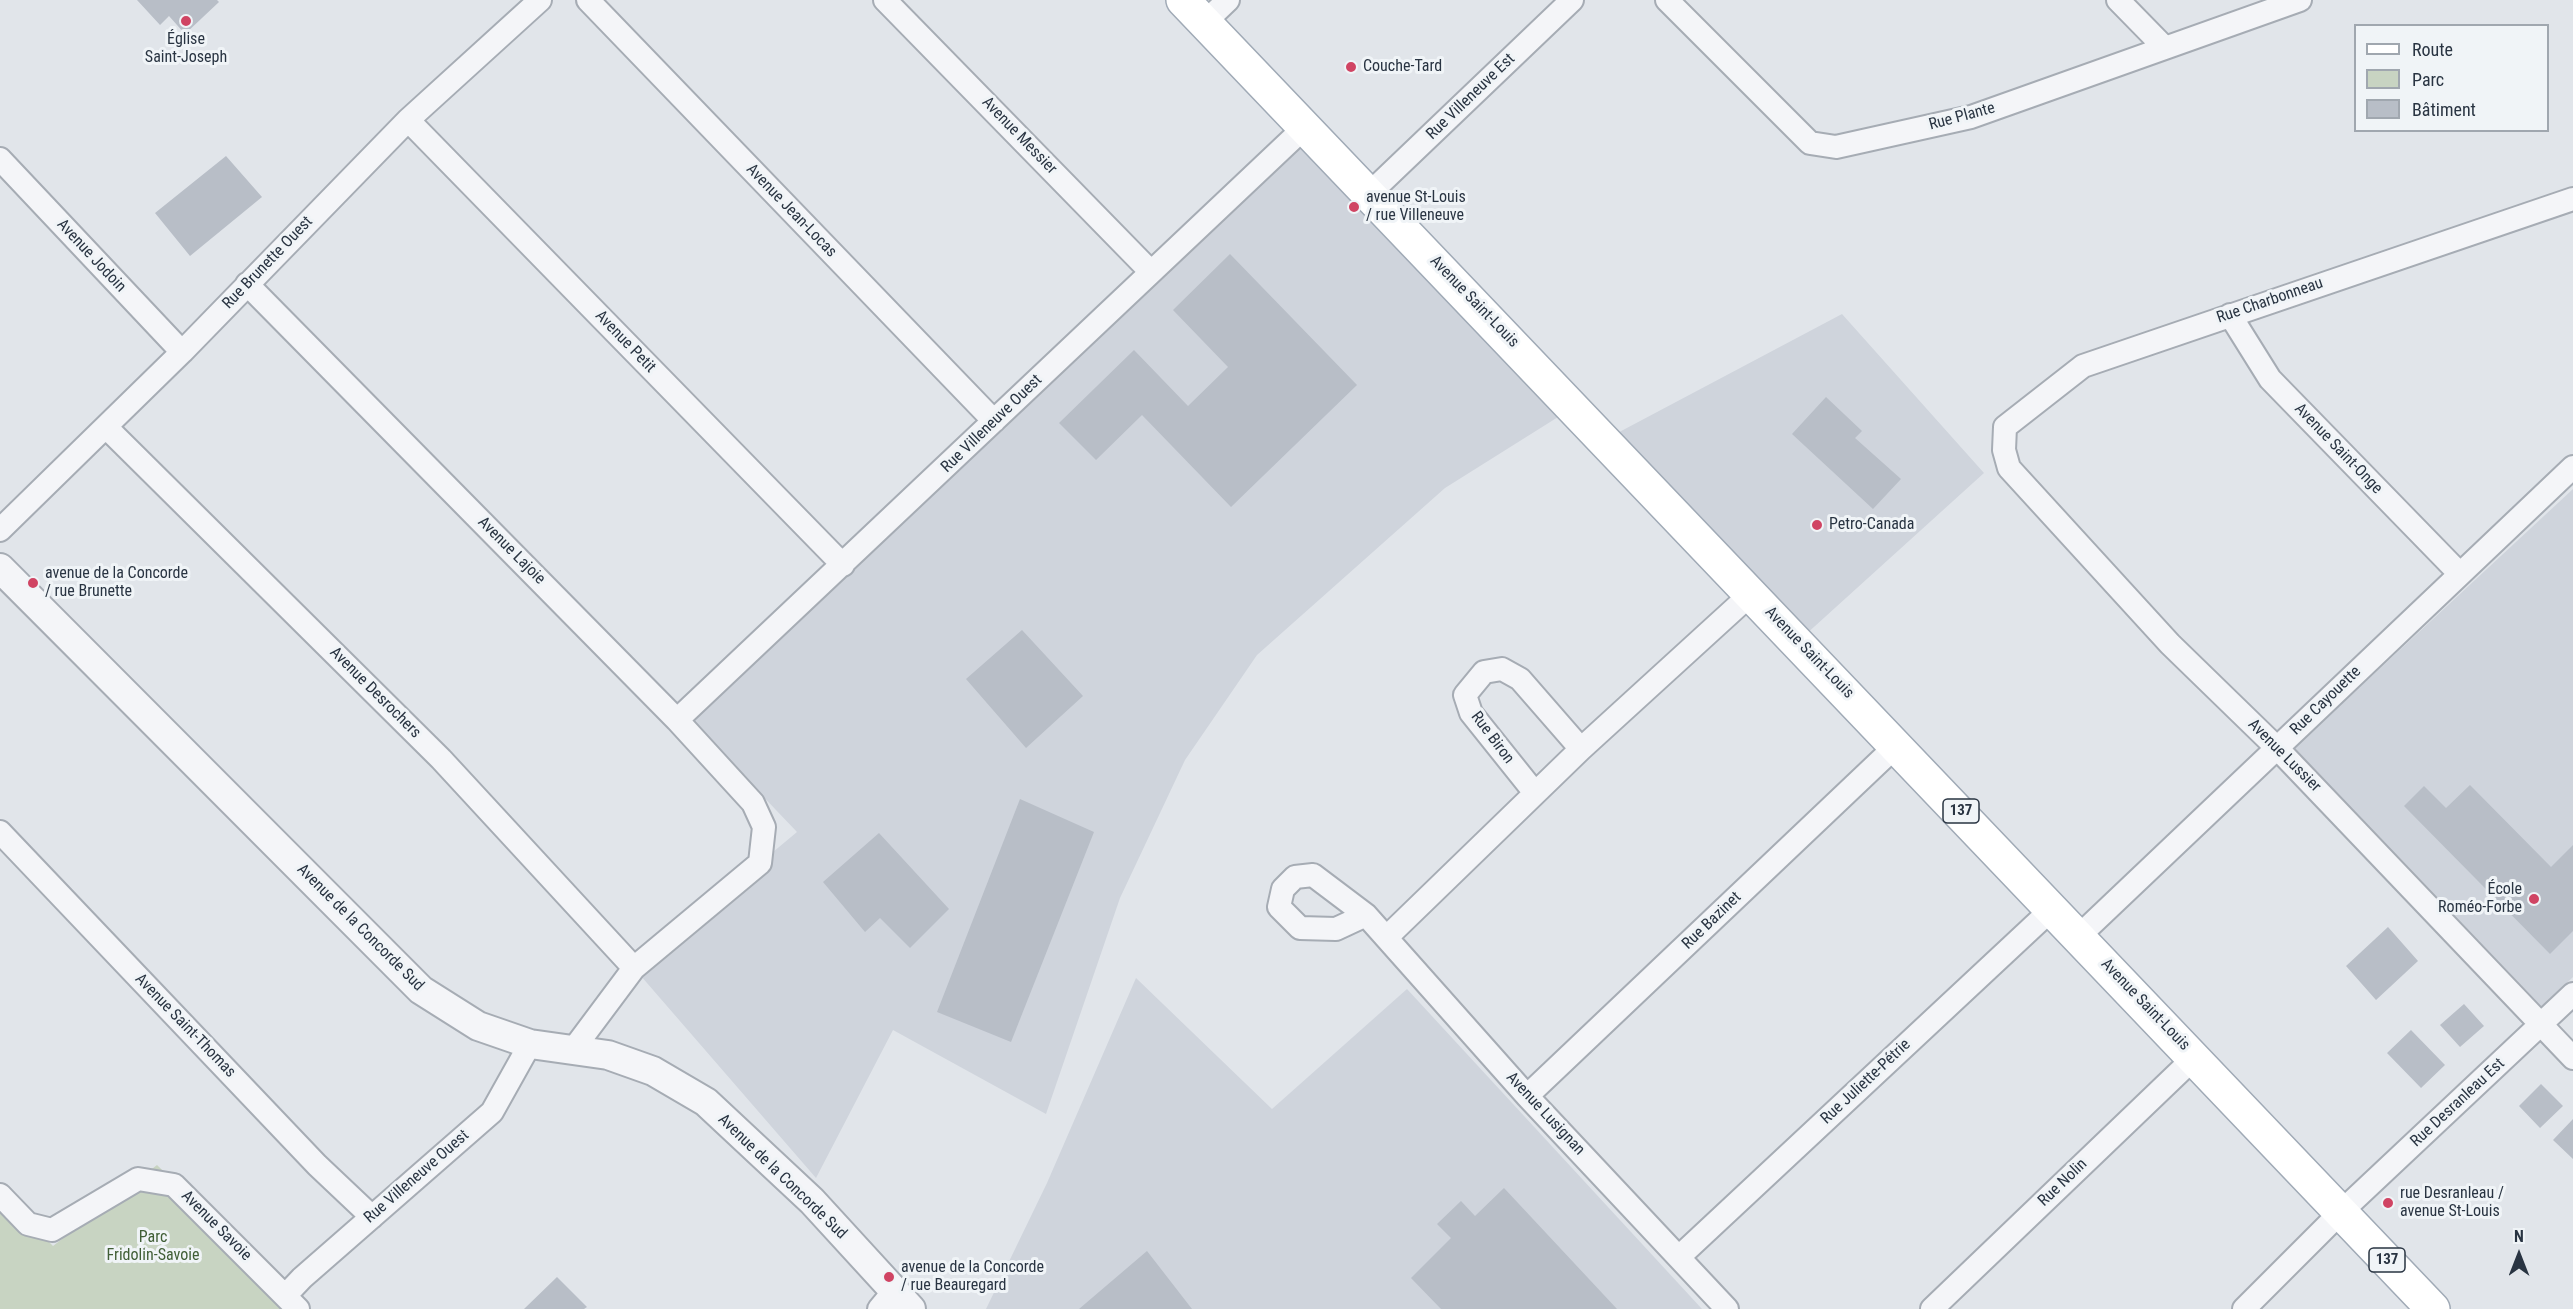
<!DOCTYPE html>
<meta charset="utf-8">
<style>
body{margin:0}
#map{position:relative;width:2573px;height:1309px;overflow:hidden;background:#e1e5ea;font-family:"Roboto Condensed",sans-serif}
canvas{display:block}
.legend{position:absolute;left:2354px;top:24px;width:195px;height:108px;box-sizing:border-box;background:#f0f4f7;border:2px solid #a0a7af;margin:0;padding:8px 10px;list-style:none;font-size:18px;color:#293442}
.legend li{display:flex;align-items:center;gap:12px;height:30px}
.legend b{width:30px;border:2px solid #a0a7af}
.north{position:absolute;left:2489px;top:1225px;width:60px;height:60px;-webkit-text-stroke:4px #f0f4f7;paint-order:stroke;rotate:0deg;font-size:16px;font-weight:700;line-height:24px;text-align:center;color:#293442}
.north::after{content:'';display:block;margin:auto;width:21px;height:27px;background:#293442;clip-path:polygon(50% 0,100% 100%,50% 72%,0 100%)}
</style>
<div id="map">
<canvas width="2573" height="1309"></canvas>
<ul class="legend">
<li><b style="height:8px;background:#fff"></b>Route</li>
<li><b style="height:16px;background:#c8d4c2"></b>Parc</li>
<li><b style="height:16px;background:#b8bec7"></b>Bâtiment</li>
</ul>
<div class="north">N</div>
</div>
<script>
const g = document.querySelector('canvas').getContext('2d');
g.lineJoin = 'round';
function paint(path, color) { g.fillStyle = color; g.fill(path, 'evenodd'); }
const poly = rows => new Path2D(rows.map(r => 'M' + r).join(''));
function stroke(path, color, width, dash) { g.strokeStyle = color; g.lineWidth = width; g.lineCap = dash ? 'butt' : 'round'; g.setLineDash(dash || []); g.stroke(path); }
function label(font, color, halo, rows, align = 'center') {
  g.font = font + ' "Roboto Condensed",sans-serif'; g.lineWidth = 6; g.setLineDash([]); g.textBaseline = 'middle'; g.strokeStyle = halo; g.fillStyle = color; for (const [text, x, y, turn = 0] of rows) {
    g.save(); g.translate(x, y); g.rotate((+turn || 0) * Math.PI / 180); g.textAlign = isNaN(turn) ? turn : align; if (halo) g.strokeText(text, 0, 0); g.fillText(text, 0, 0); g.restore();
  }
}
paint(poly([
 [1306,126,1574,407,1445,488,1257,655,1185,760,1120,898,1046,1114,893,1030,816,1178,634,968,797,832,692,722],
 [1842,314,1984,473,1804,636,1608,438],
 [2573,489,2573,977,2541,1008,2292,750],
 [1136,978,1272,1109,1407,989,1702,1309,986,1309,1047,1183]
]), '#cfd4dc');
paint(poly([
 [157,1165,305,1309,0,1309,0,1201,4,1197,53,1246]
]), '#c8d4c2');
paint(poly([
 [137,0,217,0,219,2,185,34,169,16,160,25],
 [226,156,262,197,190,256,155,213],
 [1230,254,1357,385,1231,507,1142,415,1096,460,1059,423,1134,350,1188,406,1228,367,1173,310],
 [1826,397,1862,431,1855,438,1901,479,1873,509,1792,434],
 [1022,630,1083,696,1026,748,966,679],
 [2470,785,2551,867,2573,845,2573,931,2550,954,2404,806,2424,786,2446,808],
 [1020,799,1094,832,1011,1042,937,1012],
 [879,833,949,909,910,948,880,918,865,932,823,882],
 [2388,927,2418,961,2376,1000,2346,966],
 [2464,1004,2484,1026,2460,1047,2440,1025],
 [2411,1030,2445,1065,2421,1088,2387,1053],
 [2541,1084,2563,1106,2540,1128,2519,1106],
 [2573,1119,2573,1159,2553,1140],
 [1504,1188,1617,1309,1441,1309,1411,1278,1451,1238,1437,1224,1461,1201,1475,1216],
 [1147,1251,1192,1309,1079,1309],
 [557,1277,587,1307,584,1309,524,1309]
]), '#b8bec7');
const minor = poly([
 [588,0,994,421],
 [885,0,1151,272],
 [1667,0,1810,143,1836,147,1971,117,2300,0],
 [2118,0,2165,48],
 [1205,22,1228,0],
 [408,120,843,565],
 [0,159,182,352],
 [1370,193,1572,0],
 [2573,199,2083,366,2005,427,2004,450,2009,468,2170,644,2277,748,2573,1058],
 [247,284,677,720,753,803,764,827,760,863,634,968,572,1051],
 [2230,315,2270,379,2459,573],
 [106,427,441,759,634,968],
 [0,530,182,352,408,120,540,0],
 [677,720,1306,126],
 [1535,793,1471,713,1465,695,1484,672,1502,669,1520,679,1581,749],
 [0,832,317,1165,372,1217],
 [1366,915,1336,929,1300,928,1279,907,1283,889,1295,877,1313,875,1366,915,1527,1096,1727,1309],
 [2079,936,2573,467],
 [1387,937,1581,749,1752,593],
 [1527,1096,1897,745],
 [0,1195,28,1224,52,1230,138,1179,174,1185,298,1309],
 [1679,1257,2053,908],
 [285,1296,302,1278,492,1112,530,1044],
 [879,1309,894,1291],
 [1932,1309,2195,1057],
 [2244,1309,2342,1211,2573,994]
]);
const tertiary = poly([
 [0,568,421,990,478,1026,530,1044,608,1055,653,1071,706,1102,812,1201,911,1309]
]);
const primary = poly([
 [1183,0,2433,1309]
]);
stroke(minor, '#a6acb4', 26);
stroke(tertiary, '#a6acb4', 32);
stroke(primary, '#a0aab6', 36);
stroke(minor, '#f4f5f8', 22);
stroke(tertiary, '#f4f5f8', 28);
stroke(primary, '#fff', 33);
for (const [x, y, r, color] of [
 [186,21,6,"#d04463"],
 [1351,67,6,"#d04463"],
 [1354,207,6,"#d04463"],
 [1817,525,6,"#d04463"],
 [33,583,6,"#d04463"],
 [2534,899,6,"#d04463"],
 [2388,1203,6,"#d04463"],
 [889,1277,6,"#d04463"]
]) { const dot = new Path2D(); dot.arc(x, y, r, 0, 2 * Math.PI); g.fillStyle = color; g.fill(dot); stroke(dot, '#f0f4f7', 2); }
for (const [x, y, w] of [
 [1961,811,36],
 [2387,1260,36]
]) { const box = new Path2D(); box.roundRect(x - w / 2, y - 12, w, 24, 4.5); g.fillStyle = '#f0f4f7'; g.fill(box); stroke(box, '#293442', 1.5); }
label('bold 15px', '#293442', null, [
 ["137",1961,811],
 ["137",2387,1260]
]);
label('16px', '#293442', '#f0f4f7', [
 ["Église",186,40,"center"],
 ["Saint-Joseph",186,58,"center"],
 ["Couche-Tard",1363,67],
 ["avenue St-Louis",1366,198],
 ["/ rue Villeneuve",1366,216],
 ["Petro-Canada",1829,525],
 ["avenue de la Concorde",45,574],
 ["/ rue Brunette",45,592],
 ["École",2522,890,"right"],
 ["Roméo-Forbe",2522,908,"right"],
 ["rue Desranleau /",2400,1194],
 ["avenue St-Louis",2400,1212],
 ["avenue de la Concorde",901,1268],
 ["/ rue Beauregard",901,1286]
], 'left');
label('16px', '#293442', '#f0f4f7', [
 ["Rue Villeneuve Est",1471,97,-44],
 ["Rue Plante",1962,117,-15],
 ["Avenue Messier",1019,136,46],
 ["Avenue Jean-Locas",791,211,46],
 ["Avenue Jodoin",91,256,47],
 ["Rue Brunette Ouest",268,263,-46],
 ["Rue Charbonneau",2270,301,-19],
 ["Avenue Saint-Louis",1474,302,46],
 ["Avenue Petit",625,342,46],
 ["Rue Villeneuve Ouest",992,424,-44],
 ["Avenue Saint-Onge",2338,449,46],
 ["Avenue Lajoie",511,551,45],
 ["Avenue Saint-Louis",1809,653,46],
 ["Avenue Desrochers",375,693,45],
 ["Rue Cayouette",2326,701,-44],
 ["Rue Biron",1492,738,53],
 ["Avenue Lussier",2284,756,45],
 ["Rue Bazinet",1712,921,-44],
 ["Avenue de la Concorde Sud",360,928,45],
 ["Avenue Saint-Louis",2145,1005,46],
 ["Avenue Saint-Thomas",185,1026,46],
 ["Rue Juliette-Pétrie",1866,1082,-43],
 ["Rue Desranleau Est",2458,1103,-43],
 ["Avenue Lusignan",1545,1114,47],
 ["Rue Villeneuve Ouest",417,1177,-41],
 ["Avenue de la Concorde Sud",782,1177,44],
 ["Rue Nolin",2063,1183,-44],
 ["Avenue Savoie",216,1226,45]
]);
label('16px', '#405e36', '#f0f4f7', [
 ["Parc",153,1238],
 ["Fridolin-Savoie",153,1256]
]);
</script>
